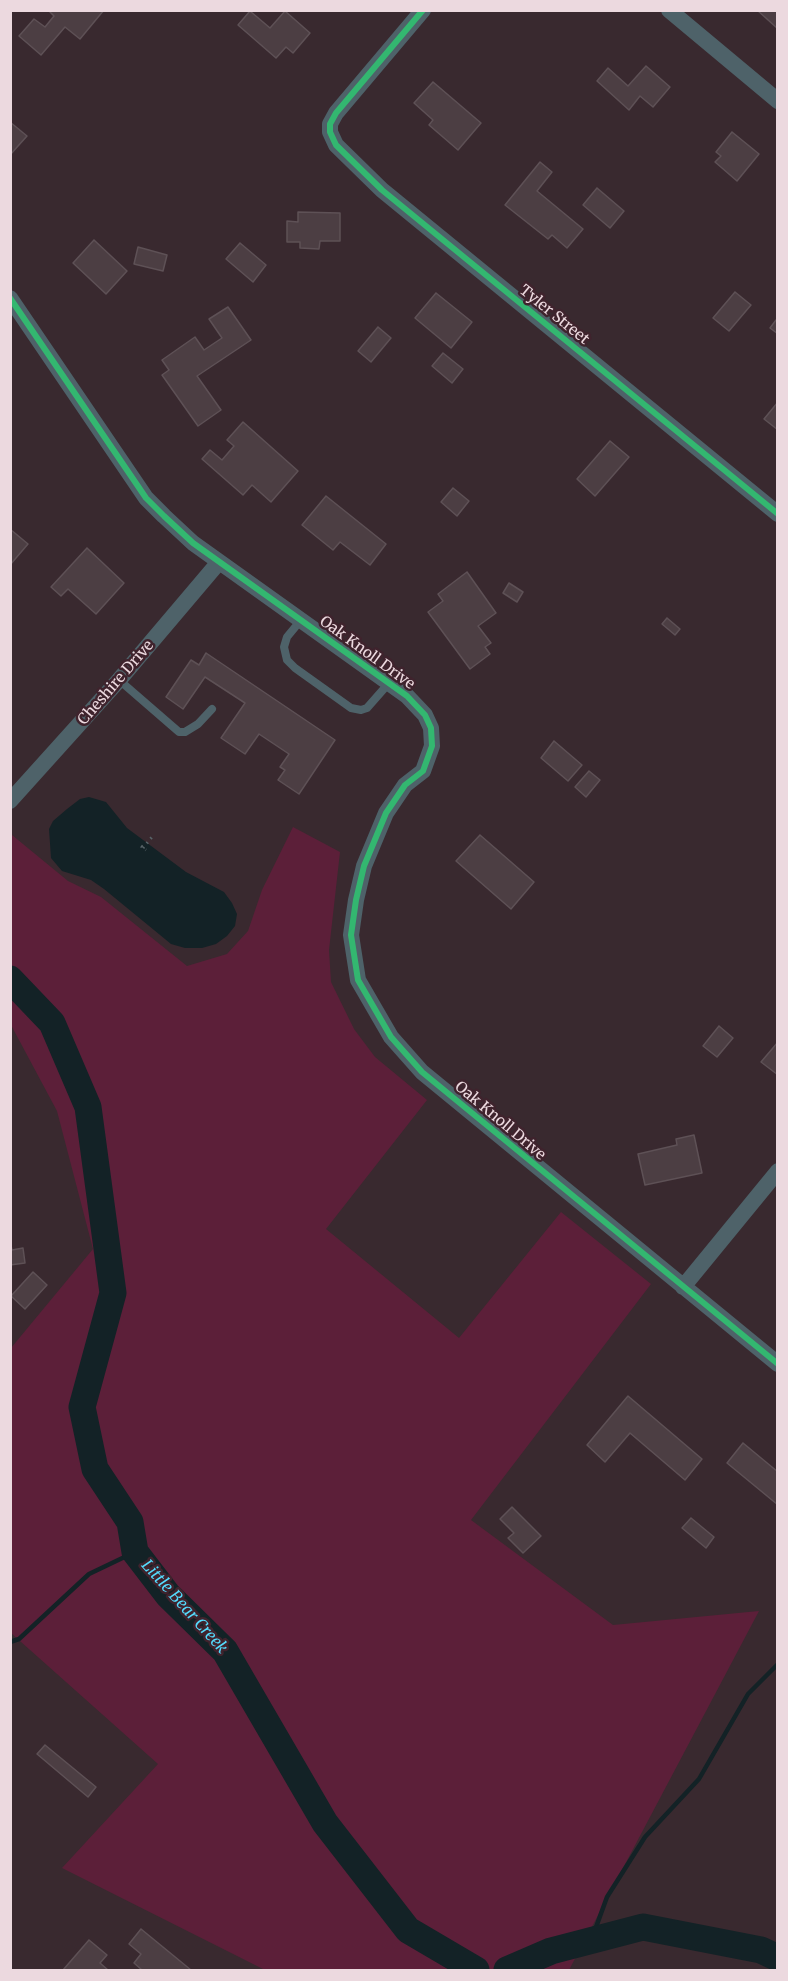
<!DOCTYPE html>
<style>
body{margin:0}
#map{position:relative;width:788px;height:1981px;overflow:hidden;background:#39292f;font-family:Merriweather,serif}
canvas{display:block}
.frame{position:absolute;inset:0;border:12px solid #ecd9df;pointer-events:none}
</style>
<div id="map">
<canvas width="788" height="1981"></canvas>
<div class="frame"></div>
</div>
<script>
const g = document.querySelector('canvas').getContext('2d');
g.lineJoin = 'round';
function paint(path, color) { g.fillStyle = color; g.fill(path, 'evenodd'); }
const poly = rows => new Path2D(rows.map(r => 'M' + r).join(''));
function stroke(path, color, width, dash) { g.strokeStyle = color; g.lineWidth = width; g.lineCap = dash ? 'butt' : 'round'; g.setLineDash(dash || []); g.stroke(path); }
function label(font, color, halo, rows, align = 'center') {
  g.font = font + ' Merriweather,serif'; g.lineWidth = 5; g.setLineDash([]); g.textBaseline = 'middle'; g.strokeStyle = halo; g.fillStyle = color; for (const [text, x, y, turn = 0] of rows) {
    g.save(); g.translate(x, y); g.rotate((+turn || 0) * Math.PI / 180); g.textAlign = isNaN(turn) ? turn : align; if (halo) g.strokeText(text, 0, 0); g.fillText(text, 0, 0); g.restore();
  }
}
paint(poly([
 [293,827,340,852,329,950,331,982,354,1029,375,1057,427,1100,326,1229,459,1338,561,1212,651,1284,471,1520,613,1625,759,1611,569,1970,265,1970,62,1868,158,1764,11,1633,11,1348,93,1249,57,1111,11,1025,11,837,12,835,68,881,101,897,187,966,227,954,248,931,262,890]
]), '#5c1f39');
paint(poly([
 [89,797,106,802,127,828,186,872,224,892,232,903,237,914,235,926,227,936,216,944,202,948,185,948,171,944,104,889,91,880,62,871,51,858,49,829,53,821,67,809,80,799]
]), '#132226');
stroke(poly([
 [10,1642,19,1639,89,1574,135,1552],
 [591,1941,607,1897,645,1837,699,1779,748,1694,778,1664]
]), '#132226', 4.5);
stroke(poly([
 [10,979,52,1023,88,1107,113,1293,82,1407,95,1469,130,1522,135,1552,168,1595,225,1651,325,1823,408,1930,476,1970],
 [507,1970,551,1951,643,1927,761,1950,778,1958]
]), '#132226', 27);
const building = poly([
 [48,10,104,10,80,39,65,27,41,55,19,36,34,19,45,27,54,16,48,10],
 [757,10,778,10,778,29,757,10],
 [250,11,270,28,285,11,310,33,293,53,286,47,276,58,238,25,250,11],
 [646,66,670,87,653,107,640,96,629,110,597,81,608,68,628,86,646,66],
 [433,82,481,123,458,150,429,125,433,120,414,103,433,82],
 [10,122,27,136,10,155,10,122],
 [732,132,759,154,737,181,715,162,721,156,716,152,732,132],
 [540,162,552,172,537,191,583,229,567,248,552,235,548,239,505,205,540,162],
 [597,188,624,211,610,228,583,205,597,188],
 [298,212,340,213,340,241,320,241,319,249,300,248,300,242,287,242,287,221,298,222,298,212],
 [94,240,127,271,106,294,73,263,94,240],
 [240,243,266,265,253,282,226,259,240,243],
 [138,247,167,255,163,271,134,264,138,247],
 [735,292,751,305,729,331,713,318,735,292],
 [436,293,472,322,451,348,415,318,436,293],
 [228,307,251,340,197,376,221,410,198,426,162,375,169,370,162,360,195,337,204,350,222,338,209,319,228,307],
 [776,320,778,321,778,334,770,328,776,320],
 [378,327,391,338,371,362,358,351,378,327],
 [443,353,463,369,452,383,432,366,443,353],
 [778,402,778,430,764,419,778,402],
 [243,422,298,471,271,502,252,485,243,495,202,459,210,450,222,460,234,446,227,440,243,422],
 [610,441,629,457,595,496,577,479,610,441],
 [453,488,469,501,457,516,441,502,453,488],
 [326,496,386,544,370,565,340,542,333,550,302,525,326,496],
 [10,529,28,544,10,565,10,529],
 [87,548,124,583,96,614,68,589,61,596,51,587,87,548],
 [467,572,496,613,478,626,491,643,485,647,490,654,470,669,428,612,443,601,438,594,467,572],
 [509,583,523,592,517,602,503,593,509,583],
 [667,618,680,629,675,635,662,624,667,618],
 [206,653,335,740,299,794,278,780,285,770,280,767,289,754,259,734,245,754,221,738,245,703,205,677,183,709,166,697,191,660,199,665,206,653],
 [554,741,582,765,568,781,541,758,554,741],
 [589,771,600,780,586,797,575,787,589,771],
 [480,835,534,882,511,909,456,861,480,835],
 [719,1026,733,1038,717,1057,703,1046,719,1026],
 [778,1042,778,1075,761,1062,778,1042],
 [694,1135,702,1173,645,1185,638,1154,677,1145,676,1139,694,1135],
 [10,1242,12,1250,23,1248,25,1263,10,1265,10,1242],
 [33,1272,47,1285,25,1309,11,1296,33,1272],
 [628,1396,702,1459,685,1480,630,1433,605,1462,587,1445,628,1396],
 [743,1443,778,1472,778,1505,727,1463,743,1443],
 [512,1507,541,1536,523,1553,508,1538,514,1533,500,1519,512,1507],
 [691,1518,714,1537,706,1548,682,1528,691,1518],
 [45,1745,96,1787,88,1797,37,1754,45,1745],
 [141,1929,191,1970,142,1970,134,1963,141,1954,129,1944,141,1929],
 [89,1940,107,1955,100,1963,108,1970,63,1970,89,1940]
]);
paint(building, '#4c3e43');
stroke(building, '#5e5156', 1.5);
stroke(poly([
 [141,846,146,850],
 [143,848,152,837]
]), '#596469', 3, [1.5, 4.5]);
stroke(poly([
 [301,620,287,637,284,647,287,660,295,668,351,708,361,710,367,708,389,683],
 [119,680,179,732,185,732,198,724,212,709]
]), '#4e6269', 8);
stroke(poly([
 [423,10,336,113,330,124,330,132,336,145,382,190,778,514],
 [669,10,778,101],
 [10,298,146,498,164,516,193,543,407,696,425,715,431,728,432,746,423,771,405,785,386,813,364,866,356,900,351,935,358,980,391,1037,422,1072,778,1364],
 [10,801,119,680,219,562],
 [683,1287,778,1171]
]), '#4e6269', 16);
stroke(poly([
 [423,10,336,113,330,124,330,132,336,145,382,190,778,514],
 [10,298,146,498,164,516,193,543,407,696,425,715,431,728,432,746,423,771,405,785,386,813,364,866,356,900,351,935,358,980,391,1037,422,1072,778,1364]
]), '#33b770', 6);
label('15px', '#ecd9df', '#3f232d', [
 ["Tyler Street",554,315,39],
 ["Oak Knoll Drive",367,653,36],
 ["Cheshire Drive",116,683,-49],
 ["Oak Knoll Drive",500,1121,40]
]);
label('italic 16px', '#54dbfd', '#3f232d', [
 ["Little Bear Creek",184,1607,48]
]);
</script>
